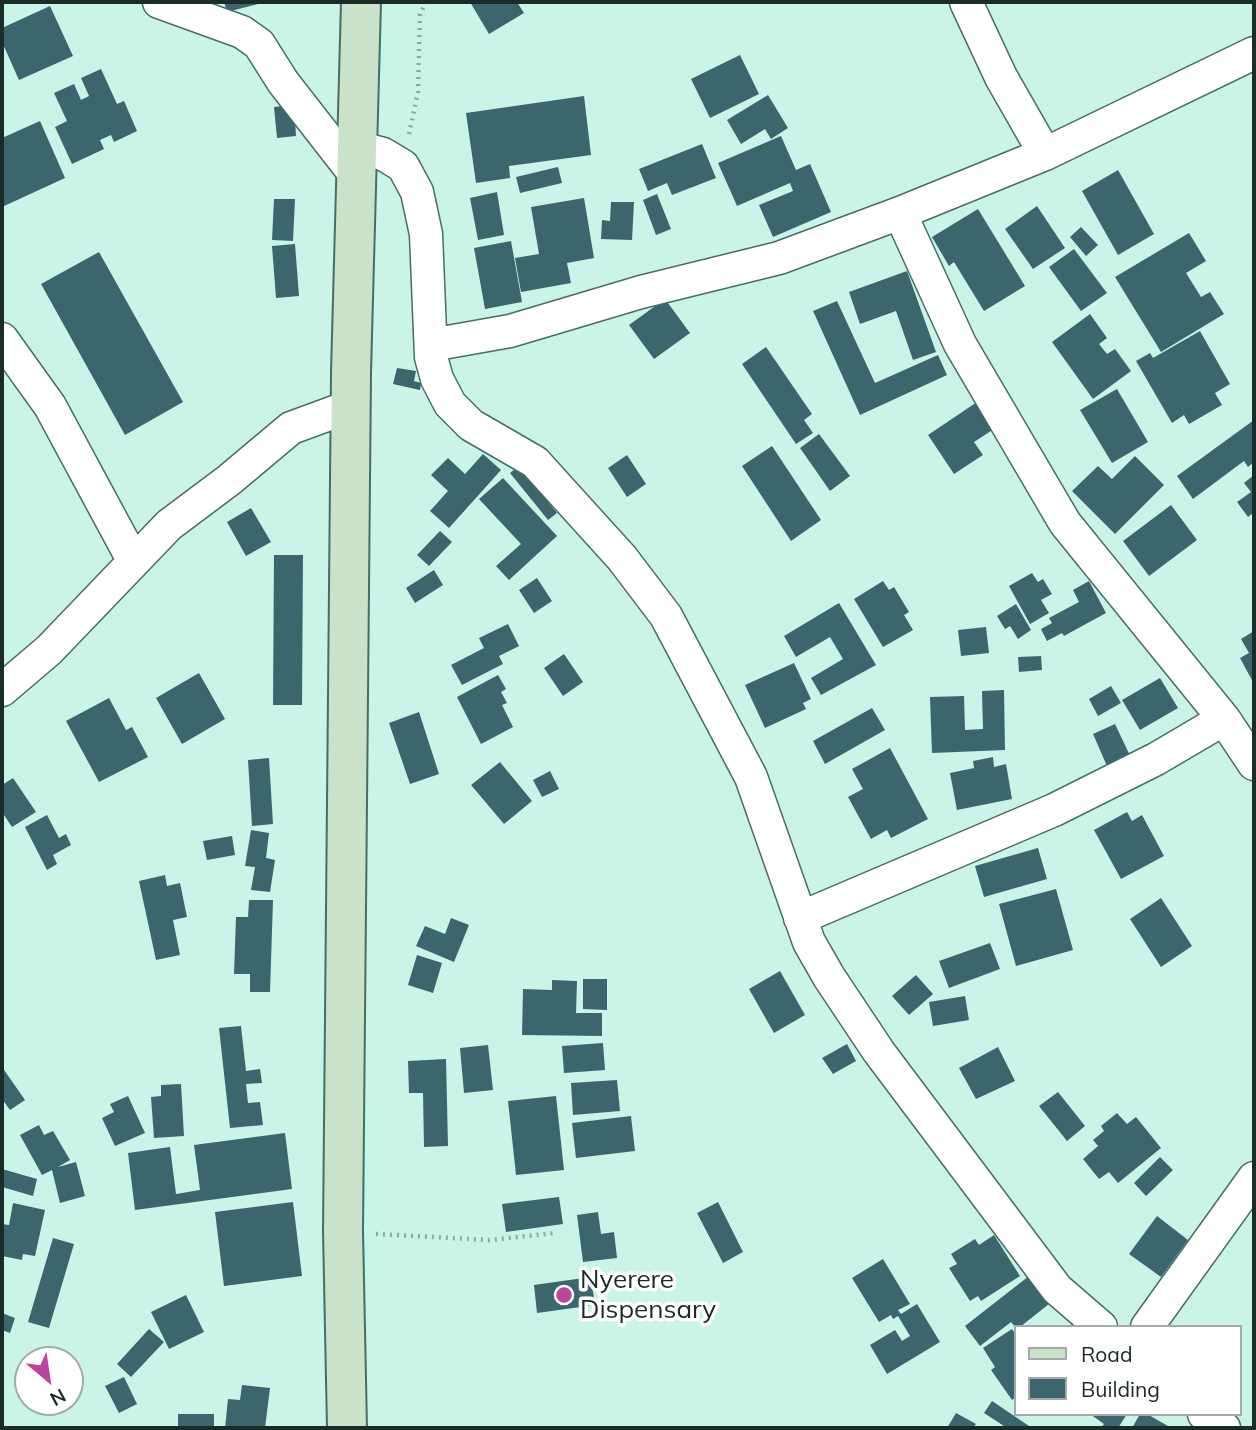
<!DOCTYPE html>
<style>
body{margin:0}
#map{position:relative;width:1256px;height:1430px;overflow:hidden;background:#caf4e8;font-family:Mulish,sans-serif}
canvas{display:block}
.frame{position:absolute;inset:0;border:4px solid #1b2b27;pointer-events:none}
.legend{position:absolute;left:1014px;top:1325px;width:228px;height:91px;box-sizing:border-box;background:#fff;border:2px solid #a4aaa9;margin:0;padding:9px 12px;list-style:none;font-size:21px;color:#1b2b27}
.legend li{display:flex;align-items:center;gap:14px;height:35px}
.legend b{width:35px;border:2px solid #a4aaa9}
.north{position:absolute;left:14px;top:1346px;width:70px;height:70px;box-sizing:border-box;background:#fff;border:2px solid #a4aaa9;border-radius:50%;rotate:151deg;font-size:19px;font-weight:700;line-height:28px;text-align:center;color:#1b2b27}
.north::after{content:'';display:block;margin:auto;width:24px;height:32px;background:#bb459c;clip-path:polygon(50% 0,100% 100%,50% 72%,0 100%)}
</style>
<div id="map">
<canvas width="1256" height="1430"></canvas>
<div class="frame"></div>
<ul class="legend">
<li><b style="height:9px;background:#cae1ca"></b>Road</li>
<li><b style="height:19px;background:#3b666d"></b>Building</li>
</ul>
<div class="north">N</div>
</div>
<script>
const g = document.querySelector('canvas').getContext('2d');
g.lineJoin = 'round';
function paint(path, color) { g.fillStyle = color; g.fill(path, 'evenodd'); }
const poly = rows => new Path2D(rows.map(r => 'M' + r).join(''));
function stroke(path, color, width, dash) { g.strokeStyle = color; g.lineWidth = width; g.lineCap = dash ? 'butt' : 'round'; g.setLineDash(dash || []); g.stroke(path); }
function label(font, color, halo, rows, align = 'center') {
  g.font = font + ' Mulish,sans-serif'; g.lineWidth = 7; g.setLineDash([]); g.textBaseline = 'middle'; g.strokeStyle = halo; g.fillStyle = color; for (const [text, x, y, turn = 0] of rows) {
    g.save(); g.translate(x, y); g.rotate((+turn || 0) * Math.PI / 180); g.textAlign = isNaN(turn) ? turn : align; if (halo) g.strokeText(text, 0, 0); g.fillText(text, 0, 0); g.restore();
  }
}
paint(poly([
 [224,2,262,2,262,3,227,12],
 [470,2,517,2,524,13,489,34],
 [50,6,73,56,19,80,2,42,2,28],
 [740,55,759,94,710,118,691,79],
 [101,69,117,104,124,101,137,131,114,142,111,135,100,140,104,149,72,164,55,127,67,121,54,93,74,84,81,100,89,96,81,78],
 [768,95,788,128,771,139,765,129,741,144,727,120],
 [584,96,591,155,509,166,510,178,476,183,466,113],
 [294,105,296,136,277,138,274,107],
 [40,121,65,178,2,207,2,138],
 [781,136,796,170,810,164,831,212,773,237,759,205,793,191,790,183,737,206,718,163],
 [702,144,716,178,672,195,667,183,648,191,639,169],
 [558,167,562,183,520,193,516,177],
 [1118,170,1154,234,1118,255,1082,191],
 [497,192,504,235,478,240,470,198],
 [657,194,671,229,656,235,643,200],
 [584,198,594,258,567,263,571,283,521,292,515,258,539,254,531,207],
 [274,199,295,199,293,241,272,240],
 [611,202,634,202,632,240,601,239,602,220,610,221],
 [1037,206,1065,248,1033,269,1005,229],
 [978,209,1025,286,984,311,954,262,949,266,932,237],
 [1081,227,1098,245,1086,256,1070,237],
 [1189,233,1206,261,1186,273,1201,297,1210,292,1224,314,1161,352,1115,277],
 [511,241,522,302,485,309,474,248],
 [295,244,299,296,276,298,272,246],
 [1074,249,1107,293,1081,311,1049,267],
 [99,252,183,402,125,435,41,284],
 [907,271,936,352,913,360,896,311,860,324,849,292],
 [665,299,690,333,654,359,629,325],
 [837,301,875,383,938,355,947,375,860,415,813,311],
 [1090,314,1107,338,1099,344,1107,354,1115,349,1131,371,1093,399,1052,342],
 [1200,331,1230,384,1215,393,1222,405,1189,424,1184,415,1172,423,1136,361,1150,353,1153,358],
 [766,347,812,414,804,420,813,433,796,444,742,364],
 [397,368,416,371,414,381,421,383,420,390,393,384],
 [1117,389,1148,442,1112,463,1080,410],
 [977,402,994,429,974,442,983,455,954,474,928,435],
 [1254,420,1254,462,1248,467,1244,461,1193,499,1177,476],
 [819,434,850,476,830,491,800,448],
 [772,446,821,520,791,541,742,466],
 [483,454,501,470,449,528,430,511,448,491,431,475,448,458,465,474],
 [627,455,646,484,627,497,608,468],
 [1135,456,1164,485,1115,534,1072,491,1098,466,1112,479],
 [519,466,557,513,548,520,510,473],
 [1254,475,1254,512,1248,517,1237,502,1251,492,1244,483],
 [503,478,557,536,509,580,496,566,521,544,479,499],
 [1171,505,1197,540,1149,576,1123,541],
 [251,508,271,542,246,556,227,522],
 [440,531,452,542,429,566,417,555],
 [274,555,303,555,302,705,273,705],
 [434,570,443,585,415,603,406,588],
 [1032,573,1038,582,1043,579,1052,594,1041,600,1049,613,1030,624,1009,586],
 [537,578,552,601,534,613,519,590],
 [883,581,889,590,894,587,909,612,904,615,913,630,883,647,854,599],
 [1089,581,1106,613,1064,636,1062,633,1047,641,1041,629,1052,623,1049,618,1079,602,1073,590],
 [839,603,876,665,821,695,811,678,843,659,830,637,796,657,784,636],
 [1016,604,1031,630,1018,639,1010,626,1005,629,997,616],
 [508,624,519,646,499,656,503,664,462,685,451,665,484,648,479,638],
 [986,627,989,653,961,656,958,630],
 [1254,631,1254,684,1240,658,1249,653,1241,639],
 [564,654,583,682,563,696,544,668],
 [1041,656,1042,670,1019,672,1018,657],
 [794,663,811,699,803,703,806,709,765,728,745,685],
 [199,673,225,719,182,744,156,698],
 [498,675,506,689,501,692,507,703,502,705,513,727,481,744,457,697],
 [1160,678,1178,708,1140,730,1122,700],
 [1111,686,1121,703,1098,716,1089,699],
 [1004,690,1005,750,932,753,930,697,964,696,965,730,983,729,982,691],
 [109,698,126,730,132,727,148,757,99,782,66,721],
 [872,708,885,730,825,764,813,741],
 [419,712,439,774,410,784,389,723],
 [1115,724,1133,762,1110,773,1093,734],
 [890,748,928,819,891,838,887,830,871,839,848,797,863,789,852,769],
 [993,757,994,767,1006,764,1012,799,957,810,950,773,974,768,973,761],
 [269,758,273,824,252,826,248,760],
 [500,762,532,801,504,824,471,785],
 [550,771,559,789,542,797,533,780],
 [13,778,36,812,12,827,2,812,2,785],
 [1127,812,1132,821,1142,815,1164,856,1121,879,1094,830],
 [47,815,59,838,66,834,71,845,53,855,57,864,47,870,25,827],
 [251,830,269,833,266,858,275,860,270,892,251,890,255,867,245,866],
 [232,836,235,855,207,860,203,841],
 [1038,848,1047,879,984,897,975,866],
 [165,875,167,886,180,883,187,917,173,920,180,955,156,960,139,881],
 [1056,889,1073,950,1016,966,999,904],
 [1161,898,1192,946,1161,967,1130,919],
 [249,900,273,900,270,992,250,992,250,974,234,974,236,917,248,917],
 [451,918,469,925,454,962,416,946,425,926,445,934],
 [990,943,1000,969,949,988,939,961],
 [417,955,442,963,433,993,408,985],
 [780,971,805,1015,774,1033,749,989],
 [916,975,933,994,909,1015,892,996],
 [583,979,607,979,607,1010,583,1009],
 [552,980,577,981,576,1013,602,1013,602,1036,522,1035,523,989,552,990],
 [965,996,969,1020,933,1026,929,1002],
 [241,1026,246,1071,260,1069,262,1083,246,1084,248,1103,260,1102,263,1125,230,1128,219,1028],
 [603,1043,605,1070,564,1073,562,1046],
 [847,1044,856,1061,833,1074,822,1058],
 [488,1045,493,1090,464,1093,460,1048],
 [998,1047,1015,1081,976,1099,959,1068],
 [446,1059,448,1146,424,1147,423,1093,409,1093,408,1061],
 [2,1067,25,1100,10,1110,2,1099],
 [617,1080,620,1111,573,1115,571,1083],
 [181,1084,184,1136,154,1138,151,1097,161,1096,161,1085],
 [1058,1092,1085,1126,1067,1141,1039,1106],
 [128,1096,145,1133,115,1146,102,1118,114,1112,110,1104],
 [556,1096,564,1170,516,1175,508,1101],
 [1117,1113,1127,1124,1136,1117,1161,1148,1118,1183,1109,1172,1099,1179,1083,1159,1098,1146,1093,1140,1104,1131,1101,1126],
 [631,1116,635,1151,576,1158,572,1123],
 [39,1125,44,1135,53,1131,70,1160,58,1167,76,1162,85,1196,60,1203,52,1170,42,1175,20,1135],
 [285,1133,292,1189,135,1210,128,1153,170,1147,176,1194,200,1190,194,1145],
 [1160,1157,1173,1170,1146,1196,1134,1183],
 [2,1169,37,1179,33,1196,2,1187],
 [559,1197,563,1224,506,1232,502,1204],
 [293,1202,302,1276,224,1286,215,1212],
 [718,1202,743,1252,723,1263,697,1213],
 [13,1203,45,1210,35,1256,23,1254,22,1260,2,1256,2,1224,9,1225],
 [598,1212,601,1234,614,1232,617,1258,583,1262,577,1215],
 [1157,1216,1188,1240,1161,1277,1129,1254],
 [994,1235,1020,1276,981,1301,978,1296,970,1301,949,1268,957,1264,951,1254,975,1239,979,1245],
 [53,1238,74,1244,49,1328,28,1322],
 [883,1259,910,1304,898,1310,901,1314,917,1304,940,1342,887,1374,870,1345,895,1330,902,1341,910,1336,898,1316,893,1319,891,1315,879,1322,852,1278],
 [1038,1269,1059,1296,1020,1327,1015,1327,1011,1322,980,1346,965,1326],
 [591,1277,595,1305,537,1313,534,1285],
 [186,1295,204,1332,169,1349,151,1312],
 [2,1313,15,1318,10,1333,2,1330],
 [149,1329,164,1342,131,1377,117,1364],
 [1012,1329,1016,1335,1016,1397,1012,1400,991,1370,995,1367,983,1348],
 [124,1377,137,1404,119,1413,105,1386],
 [242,1385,270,1388,265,1428,225,1428,228,1399,240,1400],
 [992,1401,1029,1426,1007,1428,984,1413],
 [956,1413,976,1424,973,1428,947,1428],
 [178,1414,214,1414,214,1428,178,1428],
 [1090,1414,1127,1414,1118,1428,1101,1428,1104,1424],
 [1140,1414,1147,1414,1168,1426,1132,1428]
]), '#3b666d');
const street = poly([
 [159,2,242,32,259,44,283,82,357,177],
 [966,2,1001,77,1045,154],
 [357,147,383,154,403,166,417,192,426,234,431,357,437,379,450,404,471,425,535,462,622,558,666,616,751,777,809,942,829,977,879,1052,1057,1289,1101,1327],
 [900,213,960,344,1065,523,1224,719,1254,764],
 [2,339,50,406,133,560],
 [431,345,510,331,641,292,779,258,900,213,1045,154,1254,53],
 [2,690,49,650,169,525,229,480,291,428,351,406],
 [800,918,1054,810,1156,759,1224,719],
 [1147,1327,1254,1178],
 [1204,1414,1224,1428]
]);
const secondary = poly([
 [347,1428,343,1231,351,373,361,2]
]);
stroke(street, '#476e64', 35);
stroke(secondary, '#476e64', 42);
stroke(poly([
 [409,134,418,92,420,14,426,2],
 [376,1234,489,1240,556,1233]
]), '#8baba2', 4.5, [2, 5]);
stroke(street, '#fff', 32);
stroke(secondary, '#cae1ca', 38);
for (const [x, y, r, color] of [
 [564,1295,9,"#bb459c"]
]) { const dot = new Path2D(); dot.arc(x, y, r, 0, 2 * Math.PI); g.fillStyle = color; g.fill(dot); stroke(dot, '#fff', 2.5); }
label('26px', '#1b2b27', '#fff', [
 ["Nyerere",580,1280],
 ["Dispensary",580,1310]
], 'left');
</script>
